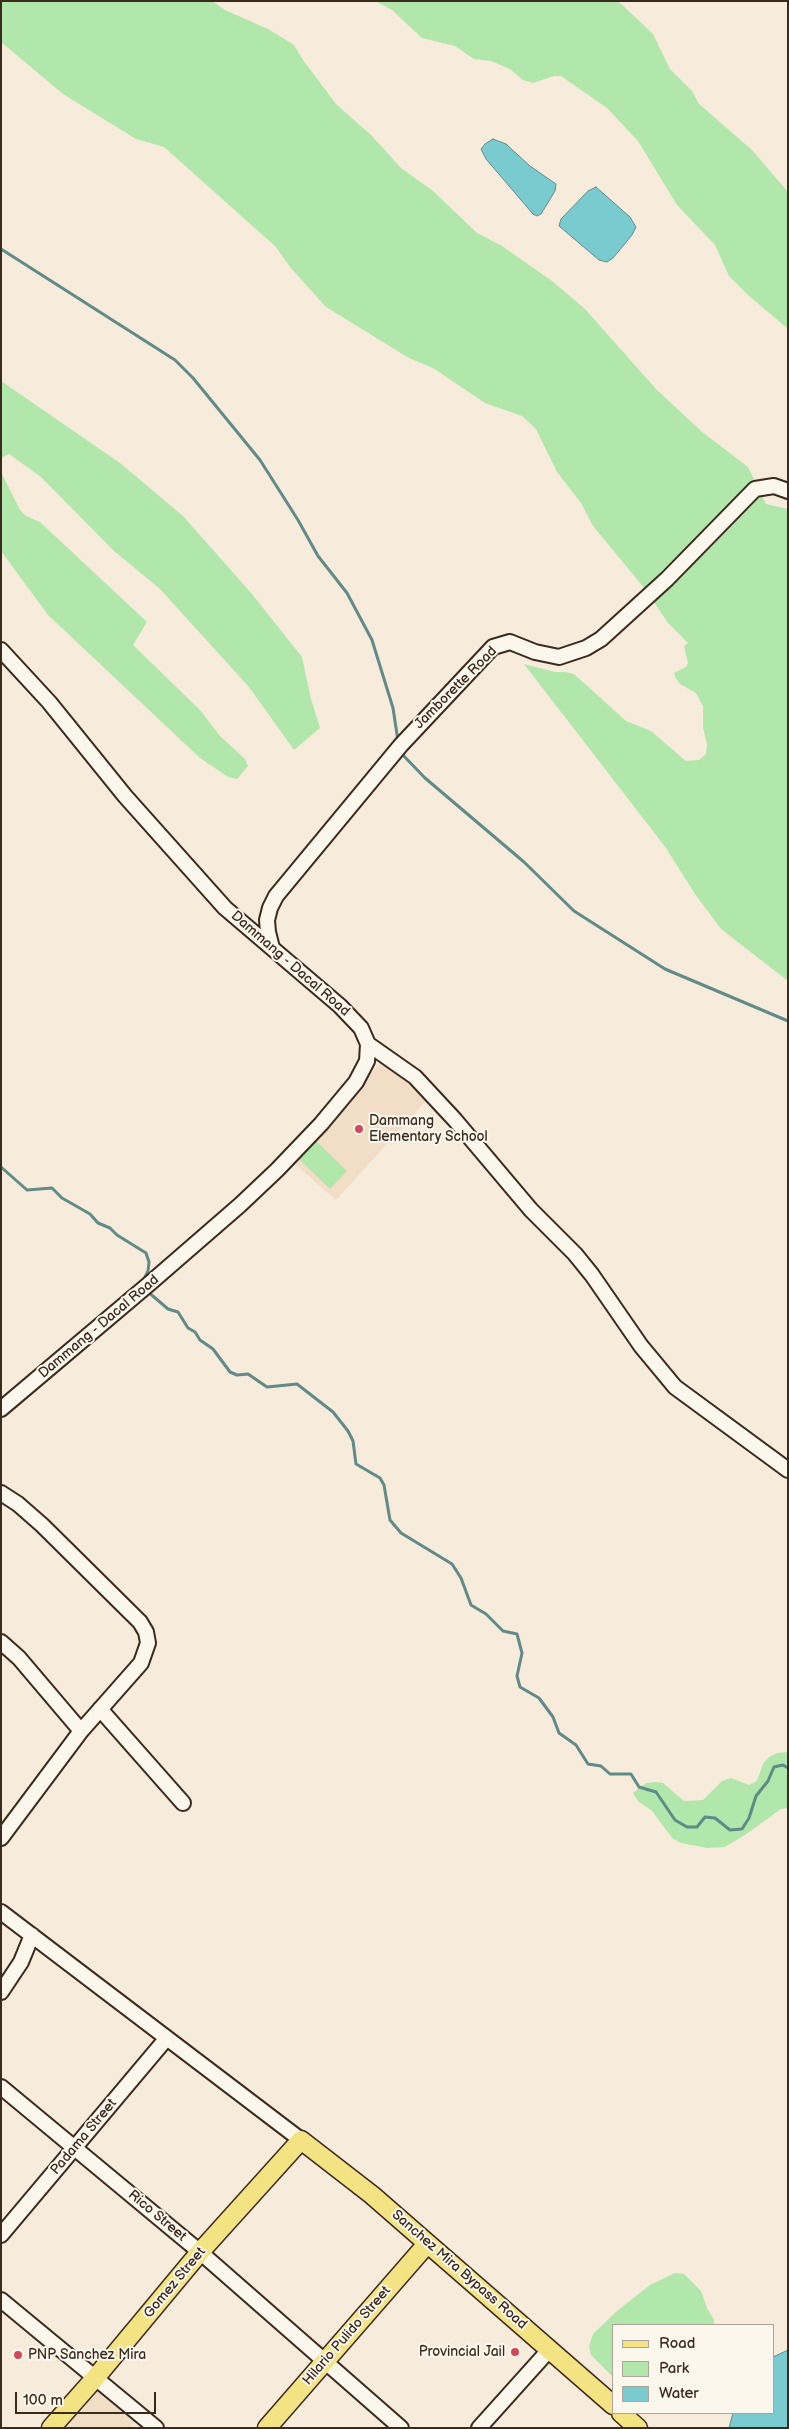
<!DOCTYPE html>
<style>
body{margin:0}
#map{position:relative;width:789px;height:2429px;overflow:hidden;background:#f7ebdb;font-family:"Balsamiq Sans",sans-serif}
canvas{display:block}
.frame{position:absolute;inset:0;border:2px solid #3b2a1e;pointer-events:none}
.legend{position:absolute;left:612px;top:2324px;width:162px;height:90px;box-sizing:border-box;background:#fbf7ec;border:1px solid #aea59a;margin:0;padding:6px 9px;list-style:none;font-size:15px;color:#3b2a1e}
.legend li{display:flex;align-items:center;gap:10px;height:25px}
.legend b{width:25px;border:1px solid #aea59a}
.scale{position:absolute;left:15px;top:2392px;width:141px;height:22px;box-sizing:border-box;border:2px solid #3b2a1e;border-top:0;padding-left:6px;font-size:15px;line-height:18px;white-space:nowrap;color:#3b2a1e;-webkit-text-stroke:4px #fbf7ec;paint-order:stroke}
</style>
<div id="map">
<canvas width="789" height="2429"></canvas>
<div class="frame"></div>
<ul class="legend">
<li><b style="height:6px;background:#f4e382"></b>Road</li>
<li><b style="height:14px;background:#b1e7aa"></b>Park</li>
<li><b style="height:14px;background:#79cbd0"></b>Water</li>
</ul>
<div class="scale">100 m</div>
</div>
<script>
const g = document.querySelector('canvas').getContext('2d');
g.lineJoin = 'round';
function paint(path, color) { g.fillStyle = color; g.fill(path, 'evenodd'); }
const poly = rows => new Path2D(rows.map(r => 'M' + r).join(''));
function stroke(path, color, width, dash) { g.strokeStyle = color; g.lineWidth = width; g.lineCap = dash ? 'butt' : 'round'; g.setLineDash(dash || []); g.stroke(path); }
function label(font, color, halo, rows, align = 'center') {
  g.font = font + ' "Balsamiq Sans",sans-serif'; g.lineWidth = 4; g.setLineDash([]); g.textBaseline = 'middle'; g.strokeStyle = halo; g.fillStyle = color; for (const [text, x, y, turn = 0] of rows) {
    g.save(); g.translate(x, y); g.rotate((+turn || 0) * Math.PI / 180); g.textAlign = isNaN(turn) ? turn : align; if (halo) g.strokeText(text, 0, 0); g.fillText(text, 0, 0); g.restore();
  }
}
paint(poly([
 [384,1059,427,1100,336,1200,289,1159],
 [96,2377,141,2415,130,2428,51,2428]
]), '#f2ddc7');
paint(poly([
 [1,1,212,1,225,10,270,30,294,45,303,60,336,104,372,136,401,168,433,191,477,233,502,246,552,281,585,309,656,389,701,431,748,467,766,504,788,509,788,981,721,929,695,894,666,848,524,664,555,672,565,672,574,674,626,721,651,731,686,761,699,760,706,754,707,745,703,727,703,706,696,693,680,684,675,677,674,673,686,667,688,663,684,646,688,643,668,623,645,589,593,526,581,503,557,472,536,429,522,416,485,403,433,368,409,358,326,307,290,267,276,247,164,147,136,139,63,94,1,42],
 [375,1,618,1,653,34,670,69,692,91,699,104,752,150,788,192,788,329,748,295,729,276,715,245,677,205,638,141,607,108,561,76,554,76,533,83,523,80,510,69,491,61,474,59,455,46,422,38,392,10],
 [1,381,120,463,183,516,252,594,302,657,311,699,320,728,294,750,249,687,160,589,113,550,41,477,9,454,1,458],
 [1,472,20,510,26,516,40,522,147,622,133,645,200,710,220,736,245,759,248,766,237,779,228,777,200,758,48,615,1,551],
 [315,1140,347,1171,330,1189,298,1158],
 [788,1752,788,1808,781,1809,748,1833,725,1847,707,1848,681,1843,673,1839,652,1811,638,1801,633,1793,646,1783,655,1782,663,1783,684,1801,703,1800,722,1781,731,1778,749,1785,757,1781,763,1764,769,1757,777,1753],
 [675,2273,684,2274,701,2291,707,2308,714,2320,714,2325,613,2325,613,2377,591,2355,589,2346,593,2334,617,2311,650,2285]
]), '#b1e7aa');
const water = poly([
 [493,139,506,144,530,166,556,184,555,191,541,214,537,216,533,214,486,159,481,149,485,144,493,139],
 [596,187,630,217,636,227,632,235,613,258,607,262,599,260,559,226,561,219,588,191,596,187],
 [788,2350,788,2428,729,2428,733,2413,773,2413,773,2357,788,2350]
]);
paint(water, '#79cbd0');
stroke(water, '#608b89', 1);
stroke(poly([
 [1,249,175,360,193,378,260,460,298,520,318,556,347,593,372,640,393,708,398,741],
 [400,752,425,778,524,862,574,911,665,969,788,1021],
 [1,1167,27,1190,52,1188,62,1198,90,1214,98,1223,110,1228,117,1235,146,1253,149,1262,148,1271,143,1281],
 [147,1291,168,1309,178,1312,188,1328,195,1332,200,1340,213,1349,230,1372,237,1375,248,1374,267,1387,297,1384,333,1412,348,1431,353,1441,356,1464,380,1478,384,1485,390,1520,401,1533,452,1564,461,1578,471,1605,486,1614,503,1631,517,1634,522,1653,517,1676,520,1687,539,1698,553,1717,559,1733,576,1745,588,1764,601,1766,610,1774,631,1774,639,1787,656,1792,675,1820,687,1827,697,1827,705,1817,715,1818,730,1830,742,1829,749,1818,756,1796,768,1781,774,1767,783,1765,788,1768]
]), '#608b89', 3);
const minor = poly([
 [1,650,49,702,125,796,225,908,340,1006,361,1028,368,1044,367,1061,356,1082,321,1124,277,1170,240,1205,149,1284,1,1409],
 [272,948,268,932,267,920,270,908,276,896,401,745,493,647,510,642,535,652,559,657,586,648,601,639,667,579,755,489,774,486,788,491],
 [368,1044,415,1077,455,1120,531,1210,575,1254,592,1275,641,1346,675,1387,788,1470],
 [1,1493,18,1504,42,1525,140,1622,146,1632,148,1643,141,1663,81,1731,1,1838],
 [1,1642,19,1658,81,1731],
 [100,1709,183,1803],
 [1,1912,301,2140],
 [1,1992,21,1962,32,1935],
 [1,2087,200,2252,401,2428],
 [1,2235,166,2039],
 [1,2300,156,2428],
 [479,2428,550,2349]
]);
const major = poly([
 [621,2413,638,2428],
 [51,2428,96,2377,200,2252,301,2140,372,2195,613,2405],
 [267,2428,427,2244]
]);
stroke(minor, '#3b2a1e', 18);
stroke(major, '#3b2a1e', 21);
stroke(minor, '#fbf7ec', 14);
stroke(major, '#f4e382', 18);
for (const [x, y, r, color] of [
 [359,1129,5,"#d1495b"],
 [515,2352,5,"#d1495b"],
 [18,2355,5,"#d1495b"]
]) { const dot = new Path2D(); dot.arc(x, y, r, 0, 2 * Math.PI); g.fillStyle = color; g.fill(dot); stroke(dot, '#fbf7ec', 2); }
label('14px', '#3b2a1e', '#fbf7ec', [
 ["Jamborette Road",456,688,-45],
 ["Dammang - Dacal Road",290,964,41],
 ["Dammang - Dacal Road",99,1327,-40],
 ["Padama Street",84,2137,-50],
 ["Rico Street",157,2216,40],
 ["Sanchez Mira Bypass Road",459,2270,41],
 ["Gomez Street",175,2283,-50],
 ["Hilario Pulido Street",347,2336,-49]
]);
label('14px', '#3b2a1e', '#fbf7ec', [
 ["Dammang",369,1121],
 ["Elementary School",369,1137],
 ["Provincial Jail",505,2352,"right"],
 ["PNP Sanchez Mira",28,2355]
], 'left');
</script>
